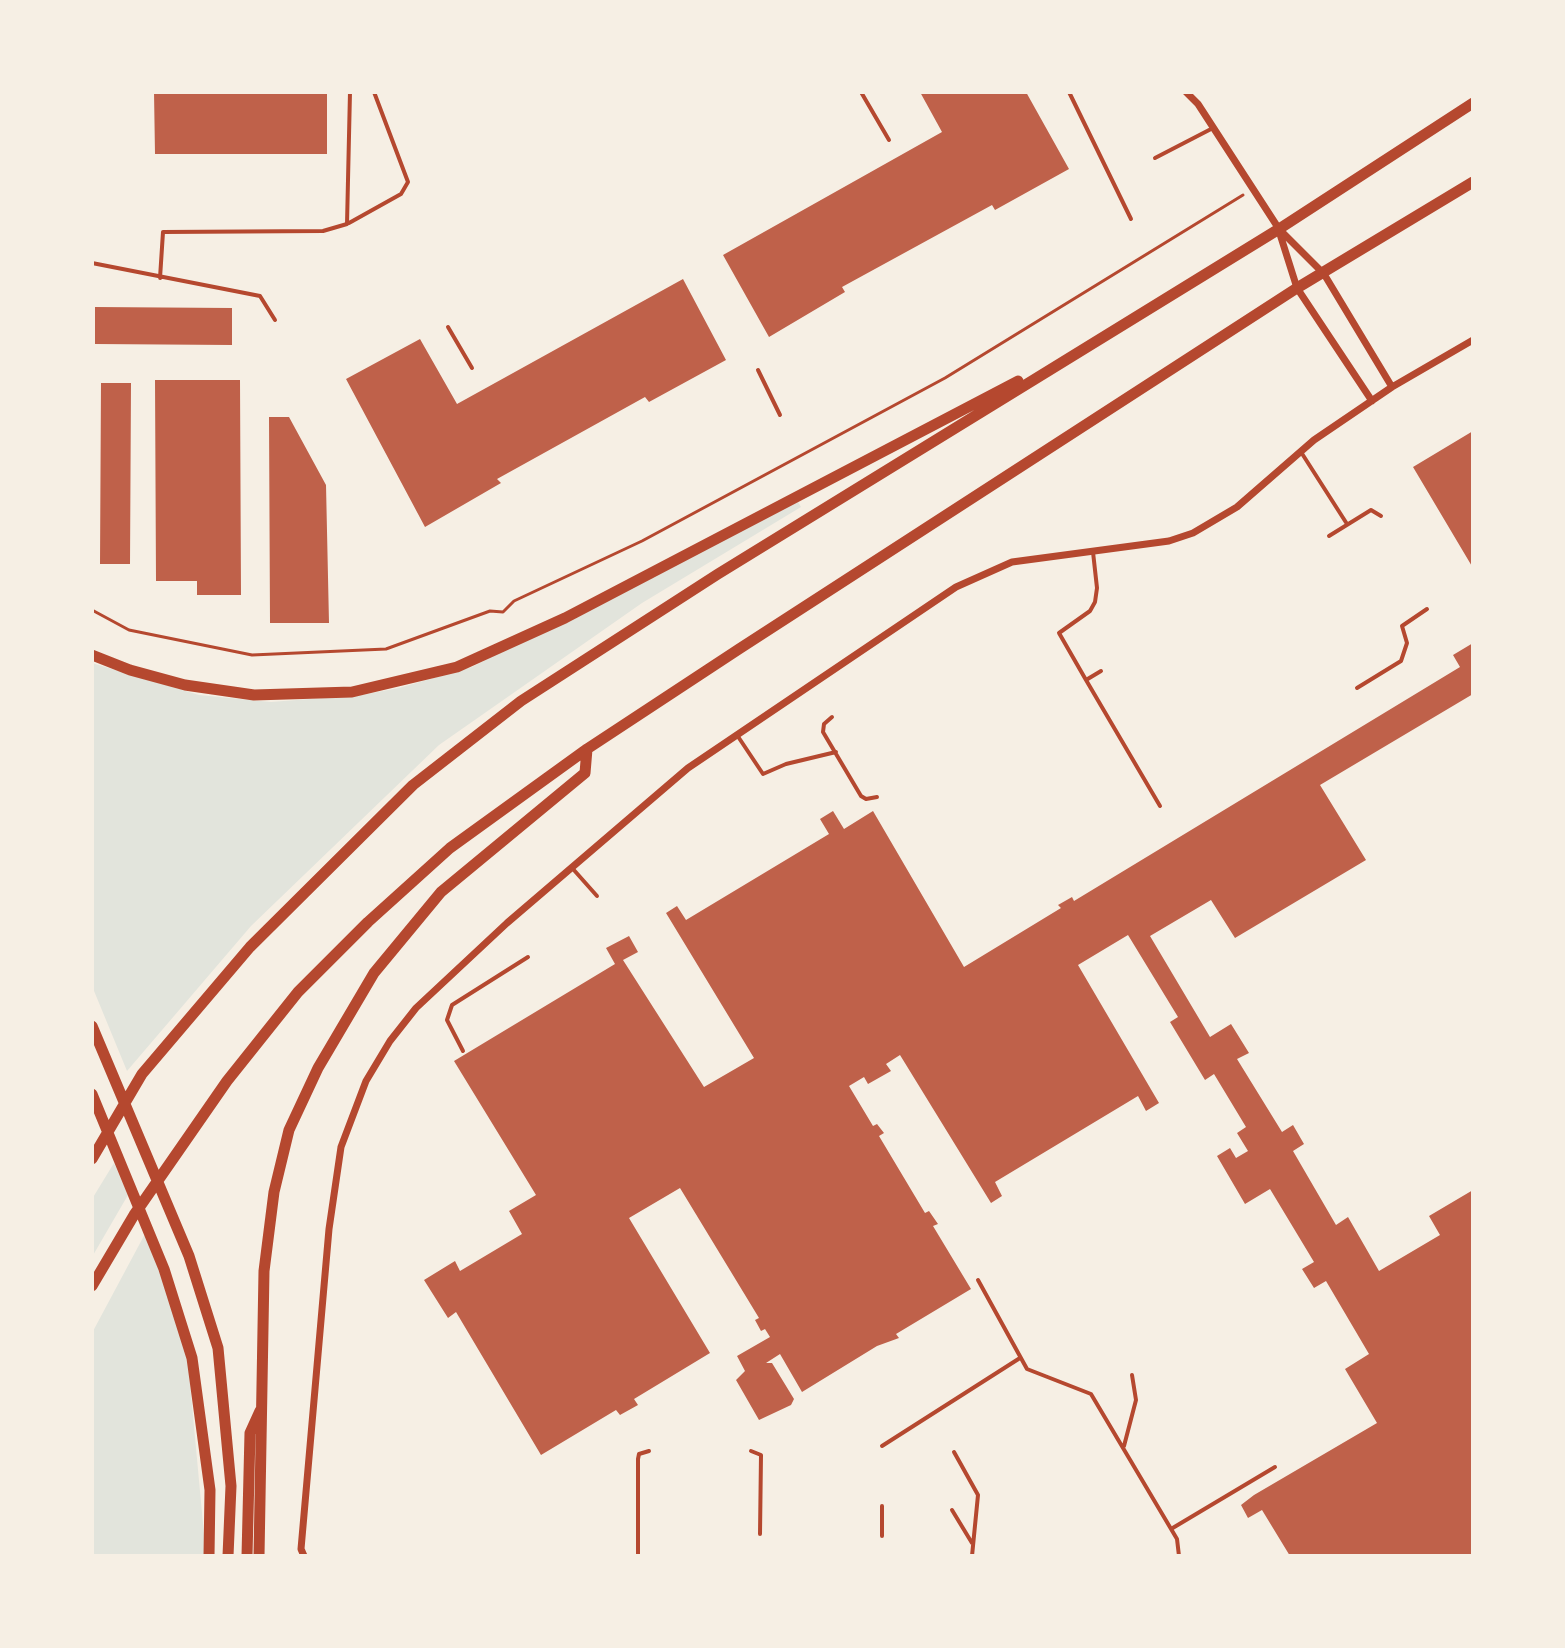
<!DOCTYPE html>
<style>
body{margin:0}
#map{position:relative;width:1565px;height:1648px;overflow:hidden;background:#f6efe4;font-family:"PT Serif",serif}
canvas{display:block}
.frame{position:absolute;inset:0;border:94px solid #f6efe4;pointer-events:none}
</style>
<div id="map">
<canvas width="1565" height="1648"></canvas>
<div class="frame"></div>
</div>
<script>
const g = document.querySelector('canvas').getContext('2d');
g.lineJoin = 'round';
function paint(path, color) { g.fillStyle = color; g.fill(path, 'evenodd'); }
const poly = rows => new Path2D(rows.map(r => 'M' + r).join(''));
function stroke(path, color, width, dash) { g.strokeStyle = color; g.lineWidth = width; g.lineCap = dash ? 'butt' : 'round'; g.setLineDash(dash || []); g.stroke(path); }
paint(poly([
 [797,500,801,507,642,603,439,745,251,926,127,1071,92,986,92,663,199,695,271,702,361,695,399,688,472,667],
 [114,1163,128,1195,92,1257,92,1199],
 [146,1232,187,1351,206,1556,92,1556,92,1333]
]), '#e2e4dc');
paint(poly([
 [154,92,327,92,327,154,155,154],
 [920,92,1026,92,1069,169,995,210,992,205,842,287,845,292,769,337,723,255,942,132],
 [683,279,726,360,649,402,645,397,497,479,501,483,425,527,346,379,420,339,457,404],
 [95,307,232,308,232,345,95,344],
 [155,380,240,380,241,595,197,595,197,581,156,581],
 [101,383,131,383,130,564,100,564],
 [269,417,289,417,326,485,329,623,270,623],
 [1473,431,1473,568,1413,467],
 [1473,643,1473,694,1320,785,1366,860,1235,938,1211,900,1150,936,1210,1037,1231,1024,1249,1053,1237,1059,1282,1132,1293,1125,1304,1144,1293,1151,1336,1225,1348,1217,1379,1271,1440,1235,1429,1216,1473,1190,1473,1556,1290,1556,1262,1510,1248,1518,1241,1505,1254,1495,1377,1423,1345,1369,1369,1354,1326,1281,1314,1288,1302,1269,1314,1262,1270,1189,1245,1204,1217,1156,1230,1148,1236,1158,1248,1151,1237,1133,1246,1127,1214,1074,1205,1080,1170,1022,1178,1017,1128,935,1078,965,1159,1103,1146,1111,1138,1096,995,1182,1002,1196,991,1203,900,1055,886,1064,891,1071,868,1084,864,1077,849,1086,873,1126,877,1124,884,1133,879,1136,925,1213,929,1211,938,1224,933,1226,971,1289,896,1334,899,1338,877,1346,802,1392,780,1354,766,1363,772,1363,794,1399,791,1405,759,1420,736,1380,745,1371,737,1356,770,1337,765,1329,761,1331,755,1320,759,1318,680,1188,629,1218,710,1353,634,1399,638,1405,620,1415,616,1410,541,1455,456,1312,448,1318,424,1280,455,1261,460,1271,522,1234,509,1211,536,1195,454,1061,615,964,606,948,629,936,638,952,623,960,704,1087,754,1058,666,913,677,906,686,920,829,834,820,819,833,811,844,829,873,811,964,967,1061,908,1058,905,1072,897,1074,901,1460,667,1453,655]
]), '#bf614a');
stroke(poly([
 [92,610,129,630,252,655,386,649,490,611,503,612,514,601,642,541,945,378,1243,195]
]), '#b5482f', 3);
stroke(poly([
 [861,92,889,140],
 [1069,92,1131,219],
 [1155,158,1213,128],
 [349,223,401,194,408,182,374,92],
 [92,263,260,296,275,320],
 [160,278,163,232,323,231,347,224,350,92],
 [448,327,472,368],
 [758,370,780,415],
 [1301,452,1347,524],
 [1329,536,1371,510,1381,516],
 [1093,552,1097,588,1095,602,1090,611,1059,633,1086,680,1101,671],
 [1086,680,1160,806],
 [1357,688,1401,661,1407,643,1402,626,1427,609],
 [832,717,824,724,823,732,861,796,866,799,877,797],
 [737,735,763,774,786,764,836,752],
 [573,869,597,896],
 [463,1051,447,1020,452,1005,528,957],
 [978,1280,1027,1369,1091,1394,1177,1539,1179,1556],
 [882,1446,1020,1358],
 [1124,1446,1136,1400,1132,1375],
 [751,1451,761,1455,760,1534],
 [954,1452,978,1495,972,1556],
 [882,1506,882,1536],
 [952,1510,972,1543],
 [1171,1529,1275,1467],
 [638,1556,638,1459,639,1454,649,1451]
]), '#b5482f', 4);
stroke(poly([
 [1186,92,1198,104,1279,229,1324,274,1392,387],
 [1279,231,1297,288,1372,401],
 [304,1556,301,1549,329,1229,341,1147,366,1081,390,1041,416,1008,507,923,688,768,956,587,1012,562,1169,541,1193,533,1237,507,1314,440,1392,387,1473,340]
]), '#b5482f', 7);
stroke(poly([
 [92,655,130,670,185,685,254,695,352,692,457,667,565,618,1018,381],
 [92,1026,189,1256,218,1348,231,1486,228,1556],
 [92,1094,164,1269,192,1358,210,1490,209,1556],
 [92,1159,142,1074,250,947,413,785,521,701,718,574,1279,229,1473,103],
 [92,1286,134,1215,227,1081,298,992,368,922,450,848,587,749,739,649,1297,288,1473,182],
 [247,1556,250,1433,260,1411],
 [259,1556,264,1271,274,1192,289,1130,318,1068,374,973,441,892,585,773,587,749]
]), '#b5482f', 11);
</script>
